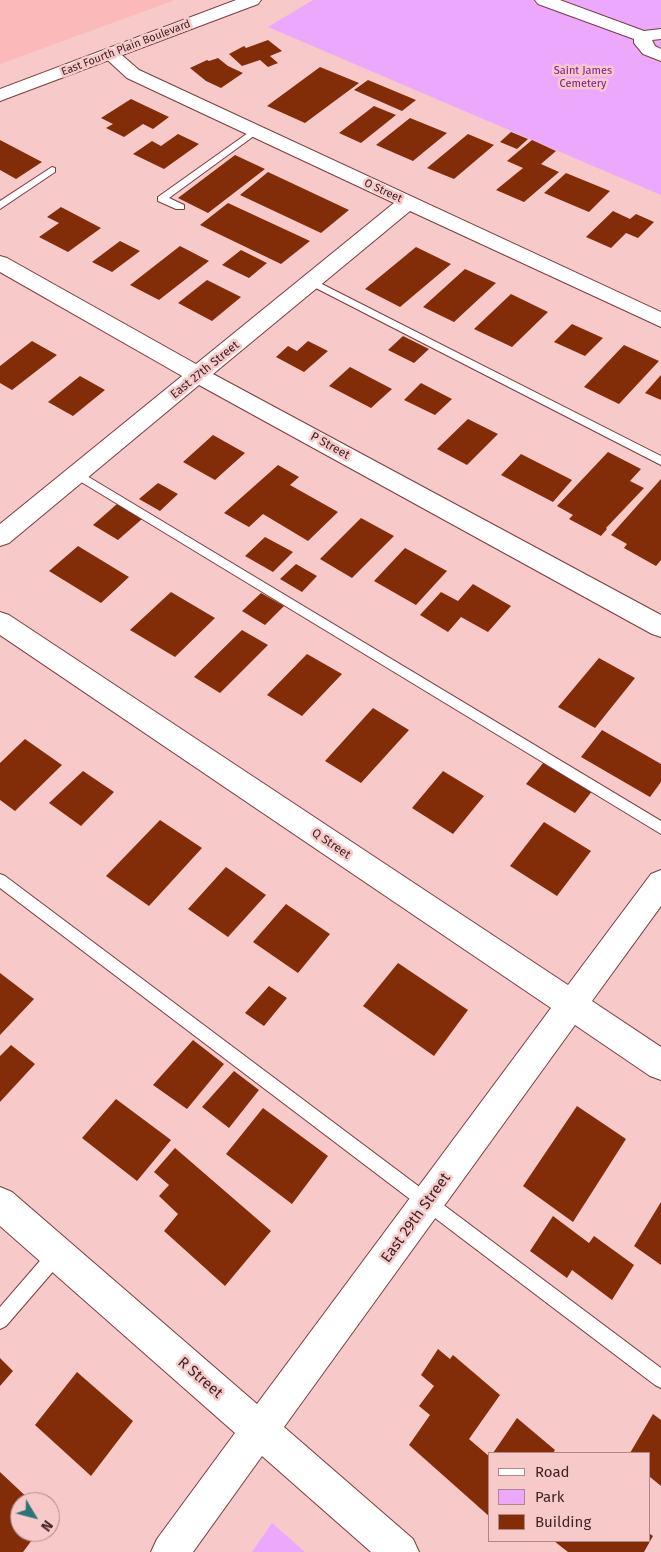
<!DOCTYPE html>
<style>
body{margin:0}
#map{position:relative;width:661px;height:1552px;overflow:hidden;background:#f7c9c9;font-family:"Fira Sans",sans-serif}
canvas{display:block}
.legend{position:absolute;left:488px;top:1452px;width:162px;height:90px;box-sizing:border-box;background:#f7c9c9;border:1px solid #ae8787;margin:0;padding:6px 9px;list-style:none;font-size:15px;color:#402425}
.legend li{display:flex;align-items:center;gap:10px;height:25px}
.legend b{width:25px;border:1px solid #ae8787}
.north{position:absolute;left:10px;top:1492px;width:50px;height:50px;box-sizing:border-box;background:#f7c9c9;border:1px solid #ae8787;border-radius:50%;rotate:127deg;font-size:14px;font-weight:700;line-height:20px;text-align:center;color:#402425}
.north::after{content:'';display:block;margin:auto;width:18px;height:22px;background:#2b7578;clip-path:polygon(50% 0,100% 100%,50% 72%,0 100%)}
</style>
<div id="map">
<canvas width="661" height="1552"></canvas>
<ul class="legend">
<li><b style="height:6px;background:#fff"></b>Road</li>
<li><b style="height:14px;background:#eba8fd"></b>Park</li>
<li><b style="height:14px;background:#832c08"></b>Building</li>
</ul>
<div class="north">N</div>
</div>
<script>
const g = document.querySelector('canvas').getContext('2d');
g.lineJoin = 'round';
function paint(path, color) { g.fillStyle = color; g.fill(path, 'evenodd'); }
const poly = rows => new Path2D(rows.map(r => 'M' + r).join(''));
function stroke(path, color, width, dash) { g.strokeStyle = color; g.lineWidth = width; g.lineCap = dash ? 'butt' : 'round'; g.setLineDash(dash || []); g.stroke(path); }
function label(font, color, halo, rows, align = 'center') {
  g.font = font + ' "Fira Sans",sans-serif'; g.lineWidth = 5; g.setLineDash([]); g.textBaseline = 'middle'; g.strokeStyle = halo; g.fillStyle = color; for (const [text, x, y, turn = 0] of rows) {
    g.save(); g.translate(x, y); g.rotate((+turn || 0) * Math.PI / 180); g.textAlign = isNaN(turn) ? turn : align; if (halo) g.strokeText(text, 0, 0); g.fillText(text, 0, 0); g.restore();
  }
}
paint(poly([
 [0,0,175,0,0,64]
]), '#fbbab9');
paint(poly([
 [313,0,661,0,661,195,268,27],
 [272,1523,305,1552,252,1552]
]), '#eba8fd');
paint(poly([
 [268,40,282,51,270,56,278,63,268,67,260,60,242,66,229,54,244,46,246,48],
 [218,58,228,66,243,73,221,88,206,81,190,68,207,60,209,61],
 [320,67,359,83,305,123,267,106],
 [368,80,416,100,402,111,354,90],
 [131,99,169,117,153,129,143,124,124,137,106,128,113,124,101,118],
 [374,106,396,115,361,143,339,133],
 [410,118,447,133,413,161,376,145],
 [511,132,528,139,517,149,500,142],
 [178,134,199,144,164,169,133,154,152,141,161,146],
 [468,134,494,145,454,179,427,168],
 [0,140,42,162,16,179,0,170],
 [532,140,556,151,541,164,559,172,524,202,496,190,523,168,507,161],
 [235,155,265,169,208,213,178,198],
 [268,172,349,210,321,233,240,195],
 [566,173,610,191,589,212,544,193],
 [228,203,310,241,281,264,200,225],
 [61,207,101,228,68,252,39,237,59,223,47,217],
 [613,211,630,219,636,214,654,222,638,238,626,233,611,248,586,237],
 [120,241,140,251,112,272,92,262],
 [180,246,209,261,159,300,130,285],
 [416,247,451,264,400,307,365,289],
 [241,250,267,263,249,278,222,265],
 [465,269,496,283,454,322,423,307],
 [207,280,241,297,212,321,178,303],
 [511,294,548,312,512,347,474,329],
 [572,324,603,338,585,356,554,342],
 [403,336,429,349,414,363,388,350],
 [32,341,57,355,12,390,0,383,0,366],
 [308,341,328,351,304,372,276,357,288,346,297,351],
 [624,345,659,361,619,404,584,387],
 [350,367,392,389,371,408,329,386],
 [661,375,661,400,645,393],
 [80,376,105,390,73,416,48,402],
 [421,383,452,399,435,415,404,400],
 [468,419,498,434,467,465,437,449],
 [213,435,245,453,215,480,183,462],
 [608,452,641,469,630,481,644,488,606,528,607,529,601,536,569,519,573,515,557,506],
 [521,454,572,480,553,502,501,475],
 [278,465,299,477,290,485,338,512,308,541,263,514,249,527,224,513],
 [661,479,661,560,656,566,624,548,627,544,611,535],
 [158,483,178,494,160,511,139,499],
 [117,504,142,519,118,540,93,525],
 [361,518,394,536,352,578,320,559],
 [265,537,293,552,273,572,245,556],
 [78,546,129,577,101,603,49,571],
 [405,548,447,571,416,605,374,581],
 [296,564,317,576,302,592,280,579],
 [473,584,511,606,488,632,461,617,448,632,420,615,441,592,458,601],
 [171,592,215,618,175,657,130,630],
 [261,593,284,606,265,625,242,611],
 [242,630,268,645,220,693,194,677],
 [307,654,342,674,302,716,267,695],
 [599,658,635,678,595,728,558,707],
 [373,708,409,730,361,783,325,761],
 [602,730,661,764,661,782,650,797,581,757],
 [25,739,62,765,15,811,0,800,0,763],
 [544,762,593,790,575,813,526,784],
 [83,771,114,792,81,826,49,803],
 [443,771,484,796,453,834,412,808],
 [160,820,202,848,149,906,106,876],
 [544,822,591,851,557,896,510,866],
 [226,867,266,895,228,937,188,909],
 [286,904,330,934,298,973,253,942],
 [398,963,468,1010,434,1056,363,1006],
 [0,973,34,999,0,1035],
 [269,986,287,998,264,1026,245,1013],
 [193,1040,224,1064,187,1109,153,1085],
 [11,1045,35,1064,0,1102,0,1056],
 [234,1071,259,1090,229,1128,202,1107],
 [116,1099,171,1140,137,1181,82,1138],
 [577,1106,626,1139,573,1222,523,1186],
 [263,1108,328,1156,292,1204,226,1154],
 [175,1148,271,1231,225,1286,164,1231,178,1214,159,1196,169,1185,154,1172],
 [661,1202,661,1265,634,1246],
 [553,1216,589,1243,594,1236,634,1265,612,1300,572,1270,567,1278,530,1251],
 [438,1349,450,1359,453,1355,500,1395,469,1439,490,1457,490,1517,409,1445,430,1415,419,1406,434,1386,421,1375],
 [0,1358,13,1371,0,1386],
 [77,1372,133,1421,91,1476,35,1425],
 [653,1414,661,1420,661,1486,650,1477,650,1453,630,1453],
 [517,1418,555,1450,553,1453,493,1453],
 [0,1472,32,1502,20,1502,20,1532,38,1532,23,1552,0,1552],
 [650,1534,653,1536,644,1552,568,1552,554,1541,650,1541]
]), '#832c08');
const service = poly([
 [255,128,258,129,258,133,169,198,184,205,184,209,176,209,158,201,158,197,255,128],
 [52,167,55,168,55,172,0,209,0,201,52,167],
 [312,279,661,456,661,465,308,284,307,282,308,280,312,279],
 [77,470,661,821,661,834,73,477,71,474,77,470],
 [0,874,5,876,661,1368,661,1388,655,1385,0,888,0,874],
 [57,1246,63,1248,65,1254,63,1260,6,1326,0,1329,0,1307,51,1248,57,1246]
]);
const minor = poly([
 [535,0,560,0,644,31,661,29,661,39,652,40,655,46,661,49,661,61,643,54,634,43,634,39,538,4,535,0],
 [110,49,116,50,139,70,661,312,661,327,410,211,213,374,661,615,661,637,652,634,199,385,9,543,0,546,0,524,182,376,0,272,0,256,7,258,196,364,394,203,127,78,101,54,104,50,110,49],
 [0,612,9,615,568,985,651,874,661,870,661,906,592,1001,661,1047,661,1080,650,1076,575,1025,284,1427,413,1539,419,1552,371,1552,262,1456,193,1552,151,1552,157,1539,235,1433,0,1226,0,1187,12,1192,257,1404,551,1008,0,635,0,612]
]);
const secondary = poly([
 [236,0,261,0,258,4,0,101,0,89,236,0]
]);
stroke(service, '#7a3c3e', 2);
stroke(minor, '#7a3c3e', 2);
stroke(secondary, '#7a3c3e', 2);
paint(service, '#fff');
paint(minor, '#fff');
paint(secondary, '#fff');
label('11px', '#402425', '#f7c9c9', [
 ["East Fourth Plain Boulevard",126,48,-21],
 ["O Street",383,191,25]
]);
label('11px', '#7b1991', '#f7c9c9', [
 ["Saint James",583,71],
 ["Cemetery",583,84]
]);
label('12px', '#402425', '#f7c9c9', [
 ["East 27th Street",205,370,-39],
 ["P Street",330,446,29],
 ["Q Street",331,844,34]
]);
label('15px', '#402425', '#f7c9c9', [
 ["East 29th Street",416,1218,-54],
 ["R Street",200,1378,41]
]);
</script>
